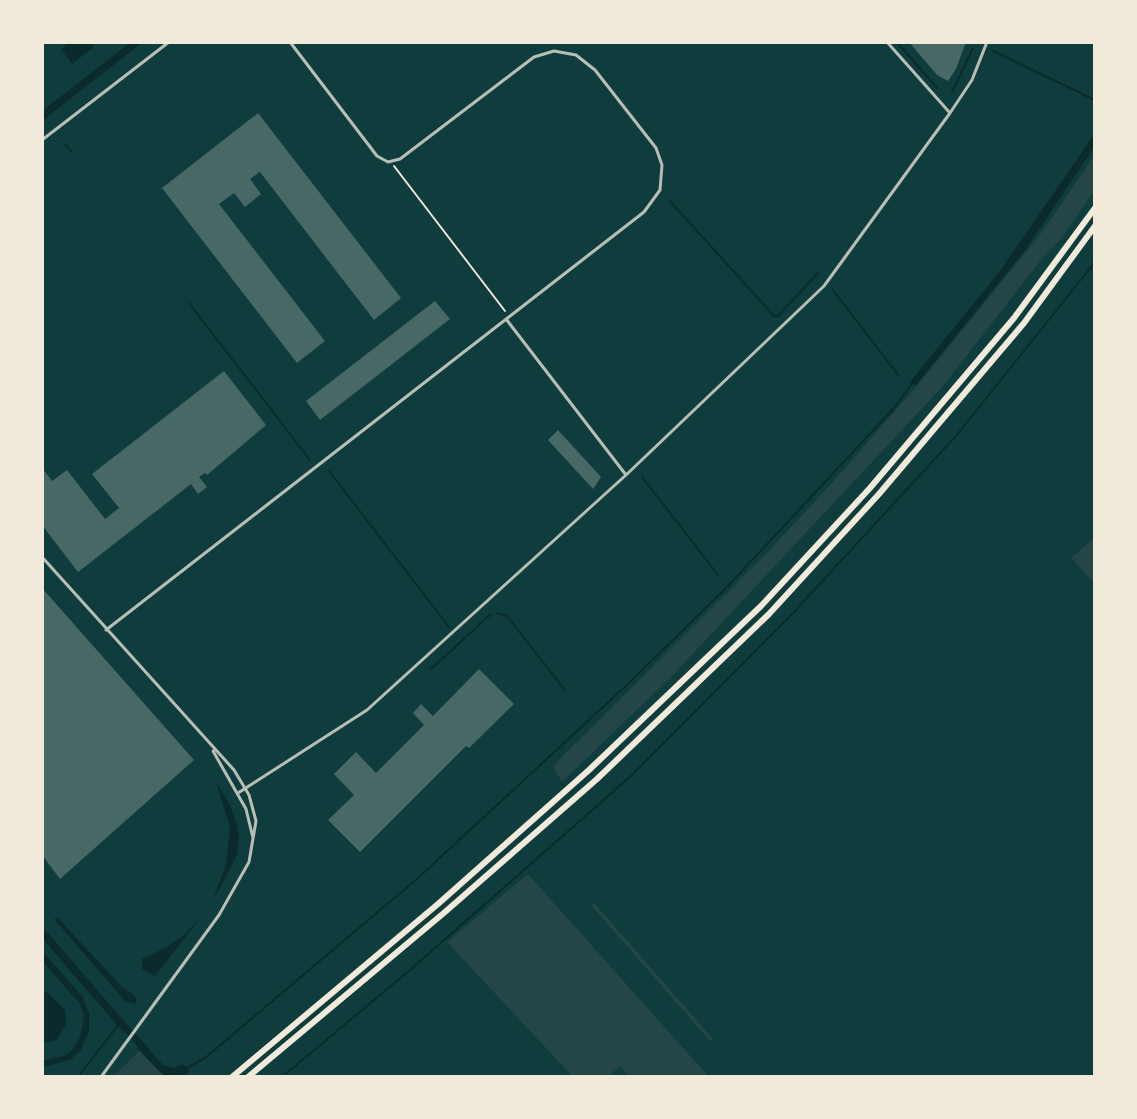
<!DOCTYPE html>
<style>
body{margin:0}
#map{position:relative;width:1137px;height:1119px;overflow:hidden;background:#0f3d3e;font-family:"Alegreya Sans",sans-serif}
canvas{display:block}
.frame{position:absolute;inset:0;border:44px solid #f1e9da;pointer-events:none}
</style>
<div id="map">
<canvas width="1137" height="1119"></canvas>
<div class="frame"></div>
</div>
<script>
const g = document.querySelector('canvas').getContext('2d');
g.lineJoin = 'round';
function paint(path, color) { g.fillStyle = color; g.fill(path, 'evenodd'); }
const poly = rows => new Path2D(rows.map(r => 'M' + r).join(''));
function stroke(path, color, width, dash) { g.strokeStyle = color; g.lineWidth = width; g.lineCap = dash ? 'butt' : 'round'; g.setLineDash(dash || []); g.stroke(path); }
paint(poly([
 [1095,155,1095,189,1062,238,1044,256,943,386,673,675,562,782,553,766,765,555,833,482,916,387,1039,236],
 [1095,537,1095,584,1071,558],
 [528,874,709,1077,630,1077,620,1066,608,1077,573,1077,447,942],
 [594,903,713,1039,712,1040,710,1041,592,906],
 [140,1050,165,1077,113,1077]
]), '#244646');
paint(poly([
 [70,42,91,42,94,47,72,64,61,49],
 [131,42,143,42,42,121,42,111],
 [1095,133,1095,146,1026,249,916,385,909,383,1000,271],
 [216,782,230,805,237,824,239,838,237,855,213,901,226,864,230,827],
 [203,915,155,976,142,969,142,959,167,947,185,934],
 [58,918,122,987,133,994,137,1000,135,1004,125,1001,54,919],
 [42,926,124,1021,127,1026,123,1032,42,938],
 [42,951,82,996,89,1013,89,1031,81,1050,70,1060,42,1067,42,1061,66,1055,73,1049,80,1037,84,1016,80,1004,44,963],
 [46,991,65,1010,66,1024,57,1040,42,1043,42,993],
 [142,1042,163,1065,174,1068,183,1064,189,1071,185,1077,165,1077,137,1048]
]), '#0a2a2b');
stroke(poly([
 [897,42,937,88],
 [993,51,1095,100],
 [952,92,973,48],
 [65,144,72,152],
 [669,200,774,316,778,316,819,272],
 [832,289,899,376],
 [189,303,310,460],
 [329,471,449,627],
 [642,477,718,575],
 [497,613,507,616,564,689],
 [431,669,491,614],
 [185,1069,205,1058,418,878,629,683,727,587,894,408,912,384],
 [78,1077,119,1024],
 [282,1077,410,970,632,775,793,613,956,436,1095,262]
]), '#0a2a2b', 2);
stroke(poly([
 [122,1024,146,1050]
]), '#0a2a2b', 7);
paint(poly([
 [909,42,966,42,956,69,948,81,937,75],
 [258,113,401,298,374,320,260,172,250,179,261,194,245,207,234,193,219,204,325,341,297,363,162,188],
 [435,301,450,319,320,420,306,401],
 [224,371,266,425,207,475,205,473,199,477,207,487,198,494,191,484,78,572,42,525,42,468,52,481,67,470,105,519,119,508,92,474],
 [558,430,601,477,593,489,548,440],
 [42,588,194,760,60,879,42,855],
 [479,669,514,704,469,748,466,746,360,852,328,820,354,795,334,774,356,752,376,773,424,725,413,713,421,704,433,716]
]), '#486865');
stroke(poly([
 [394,166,505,311]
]), '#f1e9da', 2);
stroke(poly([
 [887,42,950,113],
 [42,140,169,42],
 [506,319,626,475],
 [42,557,234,770,249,795,256,821,249,862,219,915,101,1077],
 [106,630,644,212,660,190,662,165,656,148,595,70,576,55,554,51,534,57,400,159,388,162,377,156,290,42],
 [213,751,246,809,253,838],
 [238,793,367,710,626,475,824,286,950,113,972,80,987,42]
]), '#b8beb3', 3);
stroke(poly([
 [232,1077,438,904,589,770,761,606,870,488,1014,318,1095,208],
 [248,1077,445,912,597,779,769,614,879,494,1024,323,1095,226]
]), '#f1e9da', 6);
</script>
